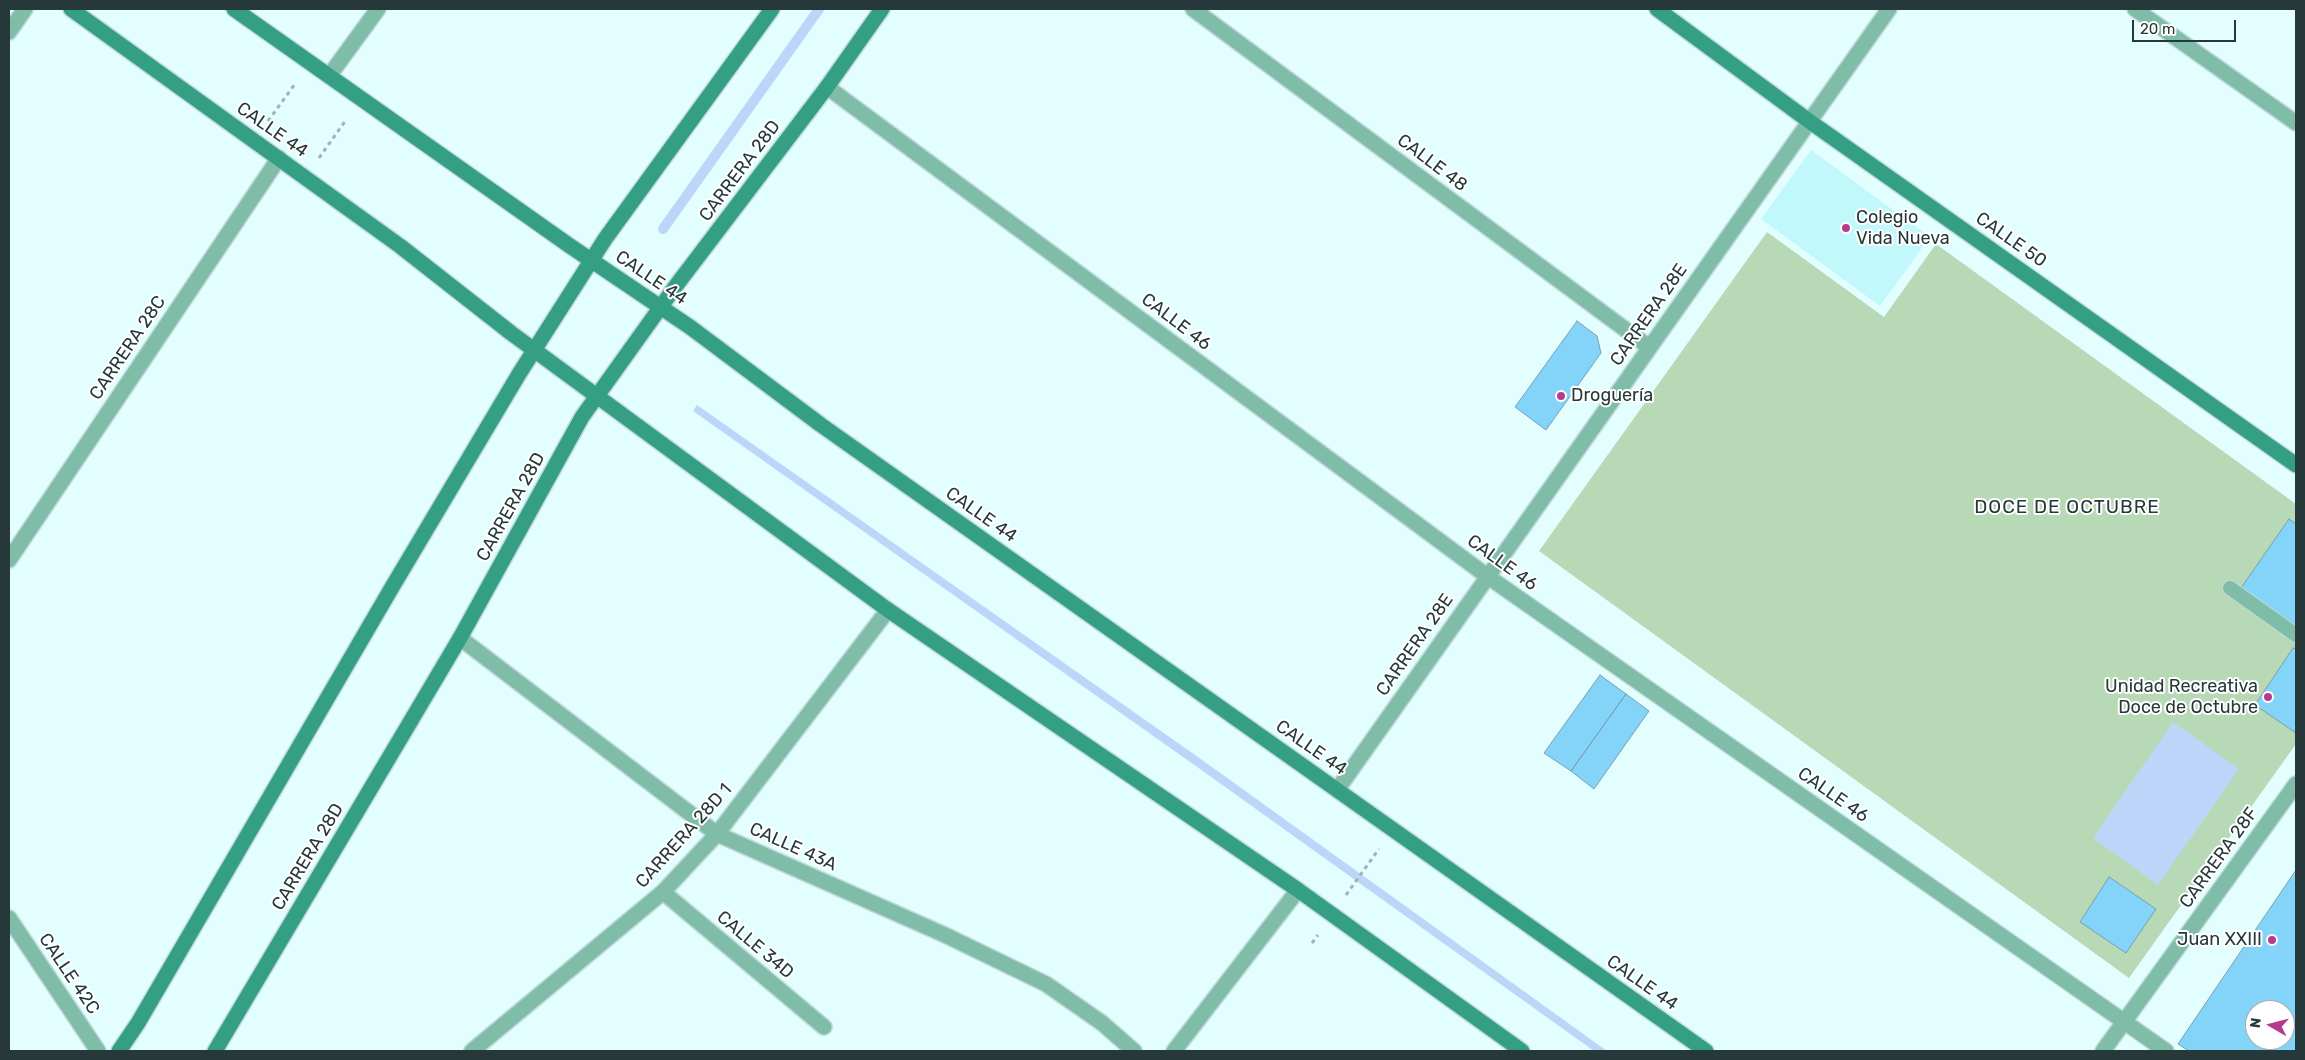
<!DOCTYPE html>
<meta charset="utf-8">
<style>
body{margin:0}
#map{position:relative;width:2305px;height:1060px;overflow:hidden;background:#e3feff;font-family:Rubik,sans-serif}
canvas{display:block}
.frame{position:absolute;inset:0;border:10px solid #263839;pointer-events:none}
.north{position:absolute;left:2245px;top:1000px;width:50px;height:50px;box-sizing:border-box;background:#fff;border:1px solid #a8afb0;border-radius:50%;rotate:278deg;font-size:14px;font-weight:700;line-height:20px;text-align:center;color:#263839}
.north::after{content:'';display:block;margin:auto;width:18px;height:22px;background:#b73b8d;clip-path:polygon(50% 0,100% 100%,50% 72%,0 100%)}
.scale{position:absolute;left:2132px;top:20px;width:104px;height:22px;box-sizing:border-box;border:2px solid #263839;border-top:0;padding-left:6px;font-size:15px;line-height:18px;white-space:nowrap;color:#263839;-webkit-text-stroke:4px #fff;paint-order:stroke}
</style>
<div id="map">
<canvas width="2305" height="1060"></canvas>
<div class="frame"></div>
<div class="north">N</div>
<div class="scale">20 m</div>
</div>
<script>
const g = document.querySelector('canvas').getContext('2d');
g.lineJoin = 'round';
function paint(path, color) { g.fillStyle = color; g.fill(path, 'evenodd'); }
const poly = rows => new Path2D(rows.map(r => 'M' + r).join(''));
function stroke(path, color, width, dash) { g.strokeStyle = color; g.lineWidth = width; g.lineCap = dash ? 'butt' : 'round'; g.setLineDash(dash || []); g.stroke(path); }
function label(font, color, halo, rows, align = 'center') {
  g.font = font + ' Rubik,sans-serif'; g.lineWidth = 4; g.setLineDash([]); g.textBaseline = 'middle'; g.strokeStyle = halo; g.fillStyle = color; for (const [text, x, y, turn = 0] of rows) {
    g.save(); g.translate(x, y); g.rotate((+turn || 0) * Math.PI / 180); g.textAlign = isNaN(turn) ? turn : align; if (halo) g.strokeText(text, 0, 0); g.fillText(text, 0, 0); g.restore();
  }
}
paint(poly([
 [1811,150,1930,237,1880,306,1761,219]
]), '#c1f8fb');
paint(poly([
 [1767,232,1884,317,1936,244,2296,504,2296,744,2129,978,1539,551]
]), '#b8d9b6');
paint(poly([
 [697,405,1205,762,1607,1051,1594,1051,1200,769,693,411],
 [2173,722,2239,769,2158,885,2093,838]
]), '#bdd5f9');
stroke(poly([
 [663,229,819,9]
]), '#bdd5f9', 10);
const building = poly([
 [1577,321,1597,336,1601,353,1546,430,1515,407,1577,321],
 [2289,519,2296,524,2296,626,2241,588,2289,519],
 [2293,648,2296,649,2296,733,2255,705,2293,648],
 [1600,675,1626,694,1571,771,1544,753,1600,675],
 [1626,694,1649,711,1594,789,1571,771,1626,694],
 [2296,870,2296,1051,2189,1051,2178,1044,2296,870],
 [2255,1010,2285,1010,2285,1040,2255,1040,2255,1010],
 [2109,877,2156,909,2126,953,2080,922,2109,877]
]);
paint(building, '#84d3f8');
stroke(building, '#7c9fb0', 1);
const lane = poly([
 [2230,588,2296,635]
]);
const street = poly([
 [1193,9,1649,347],
 [2135,9,2296,123],
 [9,32,25,9],
 [329,76,378,9],
 [827,87,1487,576,2166,1051],
 [9,560,279,158],
 [460,638,717,834,945,935,1046,984,1102,1023,1134,1051],
 [1337,790,1889,9],
 [663,892,824,1027],
 [9,918,98,1051],
 [472,1051,663,892,717,834,888,610],
 [1174,1051,1298,890],
 [2103,1051,2296,784]
]);
const secondary = poly([
 [71,9,400,246,511,333,888,610,1298,890,1522,1051],
 [234,9,570,246,690,327,821,425,1706,1051],
 [1657,9,1809,121,2296,465],
 [119,1051,138,1023,391,589,519,374,605,239,772,9],
 [215,1051,460,638,582,417,675,287,827,87,882,9]
]);
stroke(lane, '#c1dadb', 16);
stroke(street, '#c1dadb', 18);
stroke(secondary, '#c1dadb', 18);
stroke(poly([
 [268,121,295,84],
 [319,158,346,120],
 [1346,895,1379,849],
 [1312,943,1318,935]
]), '#9cb4b5', 3, [4, 4]);
stroke(lane, '#80bda9', 14);
stroke(street, '#80bda9', 15);
stroke(secondary, '#359f83', 15);
for (const [x, y, r, color] of [
 [1846,228,5,"#b73b8d"],
 [1561,396,5,"#b73b8d"],
 [2268,697,5,"#b73b8d"],
 [2272,940,5,"#b73b8d"]
]) { const dot = new Path2D(); dot.arc(x, y, r, 0, 2 * Math.PI); g.fillStyle = color; g.fill(dot); stroke(dot, '#fff', 2); }
label('18px', '#263839', '#fff', [
 ["CALLE 44",272,130,35],
 ["CALLE 48",1432,163,37],
 ["CARRERA 28D",740,171,-53],
 ["CALLE 50",2011,240,35],
 ["CALLE 44",651,278,34],
 ["CARRERA 28E",1649,315,-55],
 ["CALLE 46",1176,322,37],
 ["CARRERA 28C",128,348,-56],
 ["CARRERA 28D",511,507,-61],
 ["CALLE 44",981,515,35],
 ["CALLE 46",1502,563,36],
 ["CARRERA 28E",1415,645,-55],
 ["CALLE 44",1311,748,35],
 ["CALLE 46",1833,795,35],
 ["CARRERA 28D 1",684,836,-48],
 ["CALLE 43A",793,847,24],
 ["CARRERA 28D",308,857,-59],
 ["CARRERA 28F",2219,858,-54],
 ["CALLE 34D",755,945,40],
 ["CALLE 42C",69,974,56],
 ["CALLE 44",1642,983,35]
]);
label('18px', '#263839', '#fff', [
 ["Colegio",1856,218],
 ["Vida Nueva",1856,239],
 ["Droguería",1571,396],
 ["Unidad Recreativa",2258,687,"right"],
 ["Doce de Octubre",2258,708,"right"],
 ["Juan XXIII",2262,940,"right"]
], 'left');
g.letterSpacing = '1px';
label('19px', '#263839', '#fff', [
 ["DOCE DE OCTUBRE",2067,508]
]);
g.letterSpacing = '0px';
</script>
